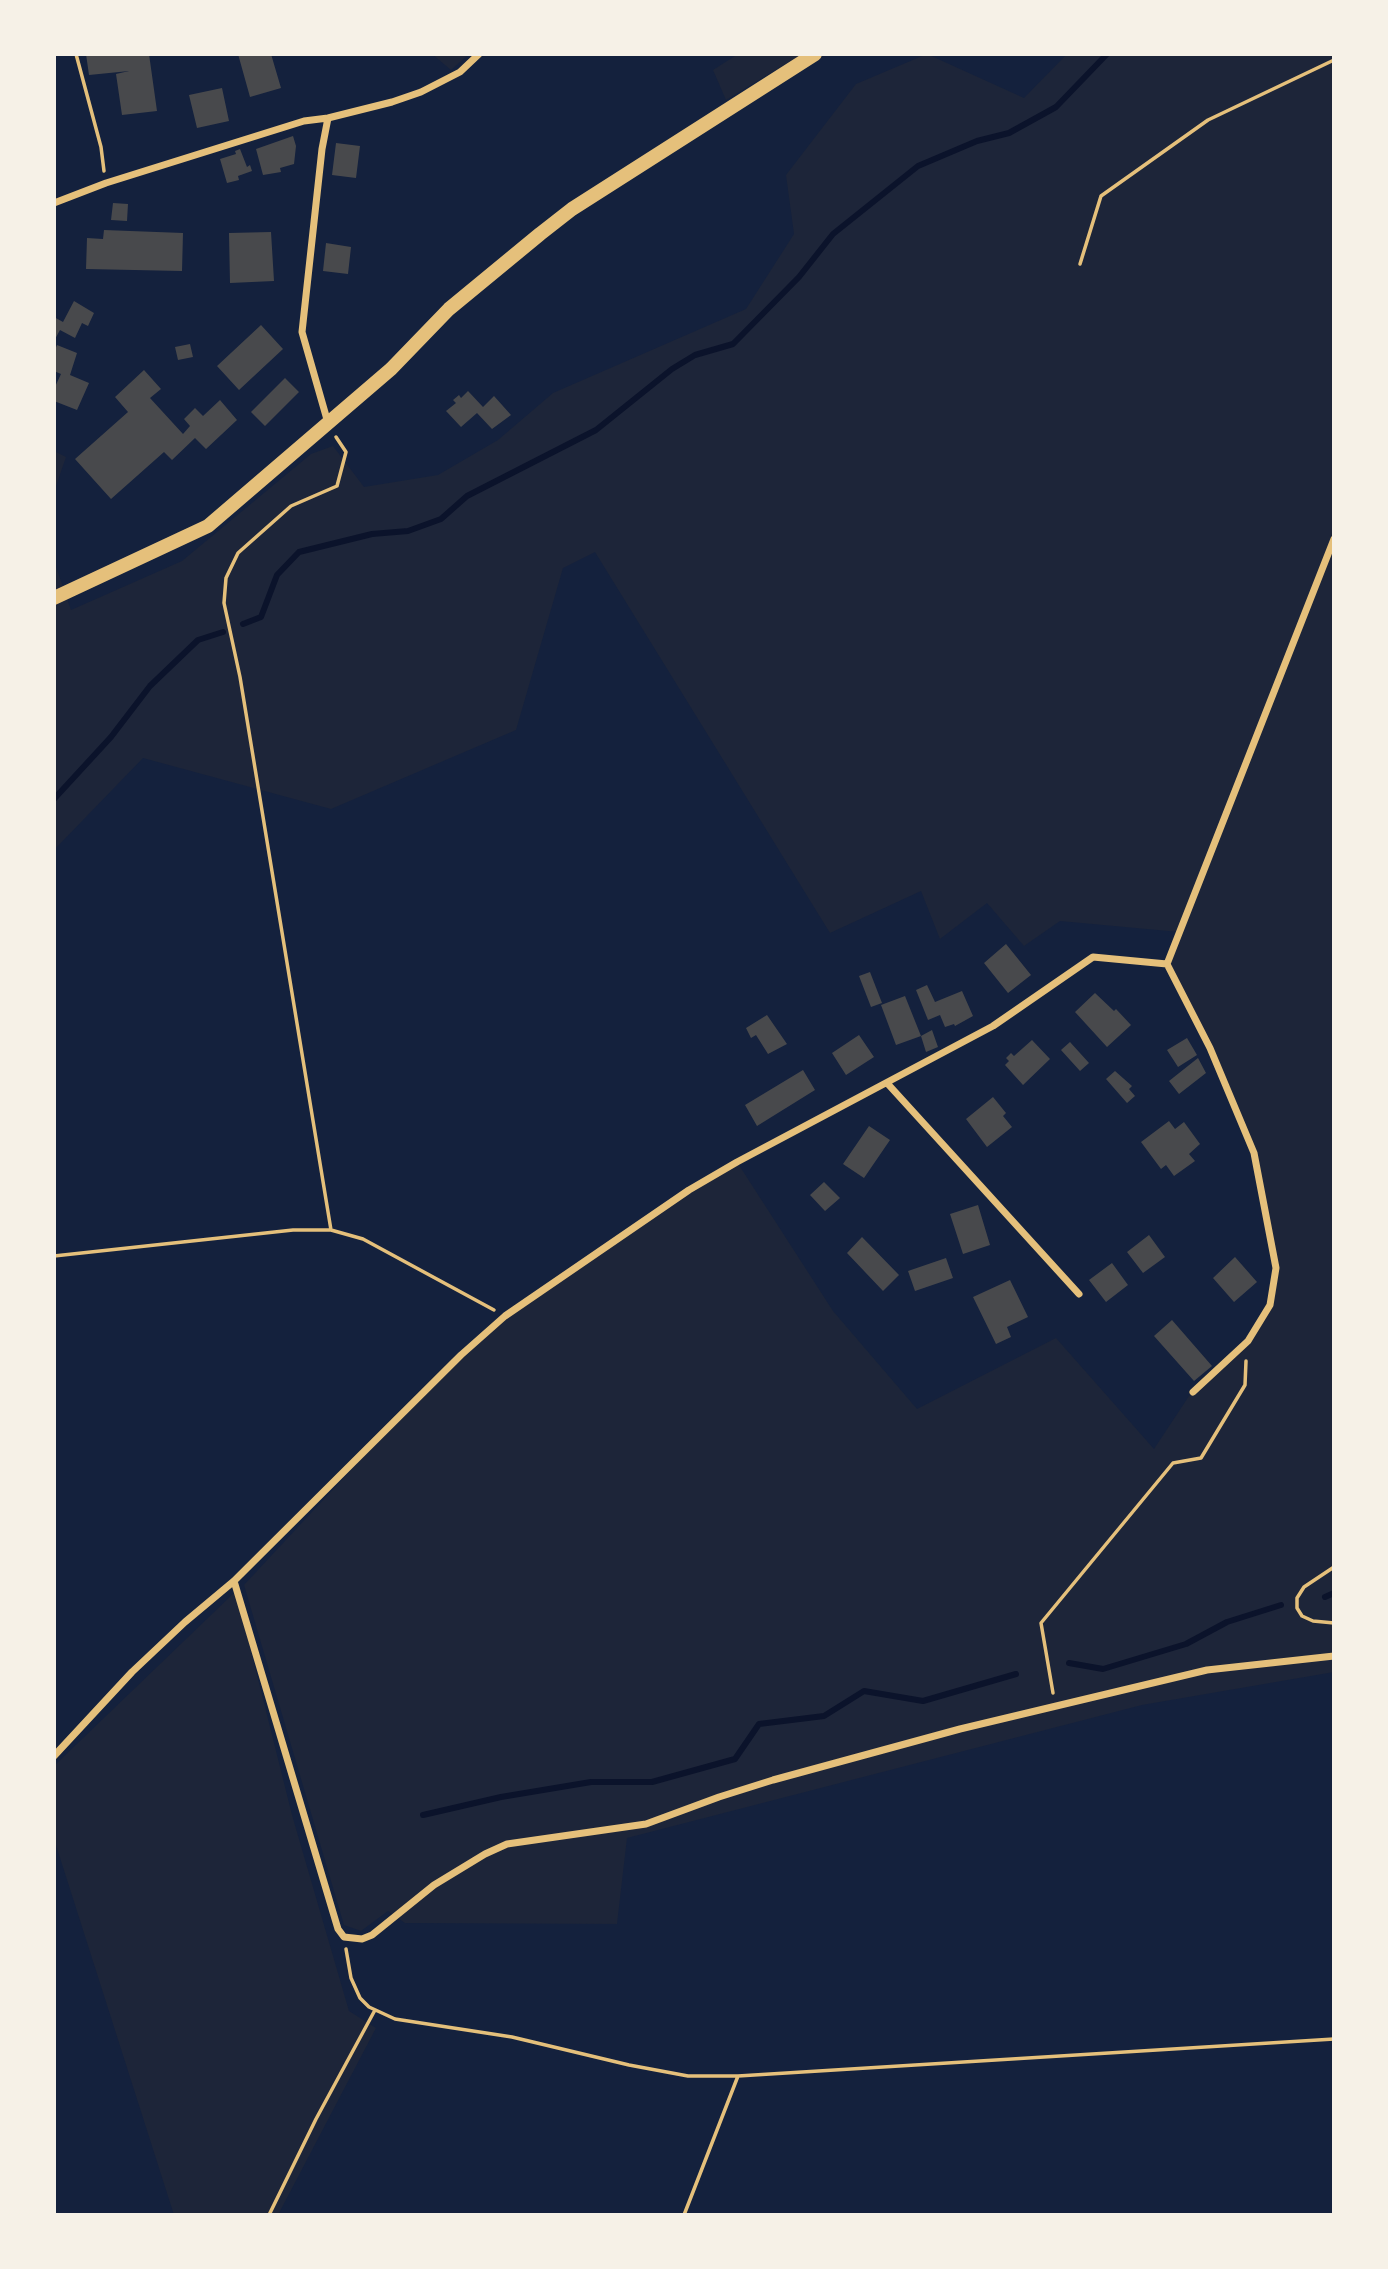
<!DOCTYPE html>
<style>
body{margin:0}
#map{position:relative;width:1388px;height:2269px;overflow:hidden;background:#14213d;font-family:Lora,serif}
canvas{display:block}
.frame{position:absolute;inset:0;border:56px solid #f6f1e7;pointer-events:none}
</style>
<div id="map">
<canvas width="1388" height="2269"></canvas>
<div class="frame"></div>
</div>
<script>
const g = document.querySelector('canvas').getContext('2d');
g.lineJoin = 'round';
function paint(path, color) { g.fillStyle = color; g.fill(path, 'evenodd'); }
const poly = rows => new Path2D(rows.map(r => 'M' + r).join(''));
function stroke(path, color, width, dash) { g.strokeStyle = color; g.lineWidth = width; g.lineCap = dash ? 'butt' : 'round'; g.setLineDash(dash || []); g.stroke(path); }
paint(poly([
 [432,54,469,54,451,70],
 [738,54,802,54,726,100,713,70],
 [927,54,1024,98,1067,54,1334,54,1334,1672,1142,1705,627,1838,617,1924,405,1923,388,1911,361,1931,344,1925,244,1585,419,1397,483,1334,737,1162,833,1311,917,1409,1056,1338,1154,1449,1189,1396,1248,1341,1270,1305,1276,1268,1254,1153,1210,1048,1167,964,1179,932,1060,921,1024,946,987,903,940,939,921,891,830,933,595,552,563,568,516,730,331,809,143,758,54,850,54,561,71,610,182,561,311,454,333,446,364,487,438,475,498,440,553,393,746,309,794,234,786,175,856,84],
 [54,451,66,457,54,492],
 [236,1591,292,1815,349,2011,376,2028,278,2215,174,2215,54,1839,54,1766]
]), '#1d2539');
stroke(poly([
 [243,624,261,617,277,575,299,552,372,534,408,531,441,519,467,496,596,430,672,369,695,355,733,344,799,277,833,234,918,166,977,141,1009,133,1056,107,1107,54],
 [54,799,111,737,150,686,198,640,223,632],
 [1325,1597,1334,1593],
 [1069,1663,1103,1669,1186,1644,1227,1622,1281,1605],
 [423,1815,501,1797,591,1782,652,1782,735,1759,759,1724,824,1716,864,1691,923,1701,1016,1674]
]), '#0b132b', 6);
paint(poly([
 [86,54,149,54,157,111,122,115,116,74,129,71,89,75],
 [238,54,271,54,281,88,250,97],
 [222,88,229,121,197,128,189,95],
 [293,136,296,146,294,164,280,168,281,172,263,175,256,149],
 [336,143,360,146,356,178,332,175],
 [240,149,247,167,250,165,252,171,238,176,239,180,227,183,220,159,236,154,235,151],
 [113,203,128,204,127,221,111,220],
 [104,230,183,233,182,271,86,269,87,238,103,239],
 [271,232,274,281,230,283,229,233],
 [326,243,351,247,348,274,323,271],
 [74,301,94,313,88,326,82,323,75,338,60,330,54,341,54,317,63,322],
 [261,325,283,349,239,390,217,366],
 [190,344,193,357,178,360,175,347],
 [57,345,77,353,70,375,89,383,77,410,54,401,54,389,61,374,54,371,54,352],
 [144,370,161,389,150,398,183,434,190,426,184,419,195,408,203,416,220,400,237,420,206,449,195,438,172,460,164,452,111,499,75,459,128,412,115,397],
 [285,378,299,392,265,426,251,412],
 [468,391,483,407,494,396,511,415,492,429,477,413,461,427,446,411,456,403,453,400,459,395,461,398],
 [1006,944,1031,975,1008,993,984,963],
 [870,972,882,1003,871,1007,859,976],
 [927,985,935,1002,962,991,973,1016,955,1026,954,1024,945,1027,940,1015,928,1020,916,990],
 [1095,993,1114,1011,1116,1009,1131,1025,1107,1047,1075,1012],
 [905,996,921,1036,896,1045,881,1005],
 [767,1015,787,1044,768,1054,756,1035,751,1038,746,1028],
 [932,1030,938,1047,926,1052,921,1036],
 [859,1035,874,1057,846,1075,832,1053],
 [1187,1038,1197,1055,1178,1067,1167,1050],
 [1032,1040,1050,1059,1023,1085,1005,1065,1009,1061,1006,1058,1011,1053,1014,1056],
 [1070,1042,1089,1063,1080,1071,1061,1050],
 [1198,1058,1206,1073,1179,1094,1169,1081],
 [803,1070,815,1090,757,1126,745,1105],
 [1115,1071,1132,1086,1129,1089,1135,1096,1127,1103,1106,1079],
 [993,1097,1006,1113,1003,1116,1012,1127,987,1147,966,1119],
 [1169,1121,1175,1129,1184,1122,1200,1144,1189,1154,1195,1161,1174,1176,1166,1165,1161,1169,1141,1142],
 [869,1126,890,1140,864,1178,843,1164],
 [824,1182,840,1198,825,1211,810,1195],
 [978,1205,990,1245,963,1254,950,1214],
 [1149,1235,1165,1257,1143,1273,1127,1252],
 [862,1237,899,1275,883,1291,847,1253],
 [1235,1257,1257,1282,1234,1302,1213,1278],
 [946,1258,953,1278,915,1291,908,1271],
 [1112,1263,1128,1285,1106,1302,1089,1280],
 [1010,1280,1028,1317,1007,1327,1011,1337,996,1344,973,1297],
 [1172,1320,1212,1366,1194,1381,1154,1336]
]), '#48494c');
stroke(poly([
 [76,54,101,147,104,171],
 [1080,264,1101,196,1208,120,1334,60],
 [331,1230,240,677,224,603,226,578,238,553,291,506,337,486,346,452,336,437],
 [54,1256,293,1230,331,1230,363,1239,494,1310],
 [1334,1567,1304,1587,1297,1598,1297,1608,1302,1616,1313,1621,1334,1623],
 [1053,1693,1041,1623,1173,1463,1201,1458,1245,1385,1246,1361],
 [346,1949,351,1978,360,1998,369,2007,395,2019,512,2037,629,2065,688,2076,738,2076,1334,2039],
 [269,2215,316,2119,375,2010],
 [684,2215,738,2076]
]), '#e5c07b', 3.5);
stroke(poly([
 [328,118,322,149,302,332,328,423],
 [54,203,106,183,304,121,328,118,392,102,421,92,460,72,479,54],
 [1167,964,1210,1048,1254,1153,1276,1268,1270,1305,1248,1341,1193,1392],
 [1167,964,1334,539],
 [887,1083,1079,1294],
 [234,1581,338,1929,344,1937,362,1939,372,1935,434,1885,485,1854,507,1844,646,1824,719,1797,773,1780,960,1729,1207,1670,1334,1656],
 [54,1756,132,1672,185,1622,234,1581,461,1355,505,1316,689,1190,737,1162,993,1026,1093,957,1167,964]
]), '#e5c07b', 7);
stroke(poly([
 [54,598,208,526,391,369,449,309,540,234,572,209,815,54]
]), '#e5c07b', 14);
</script>
